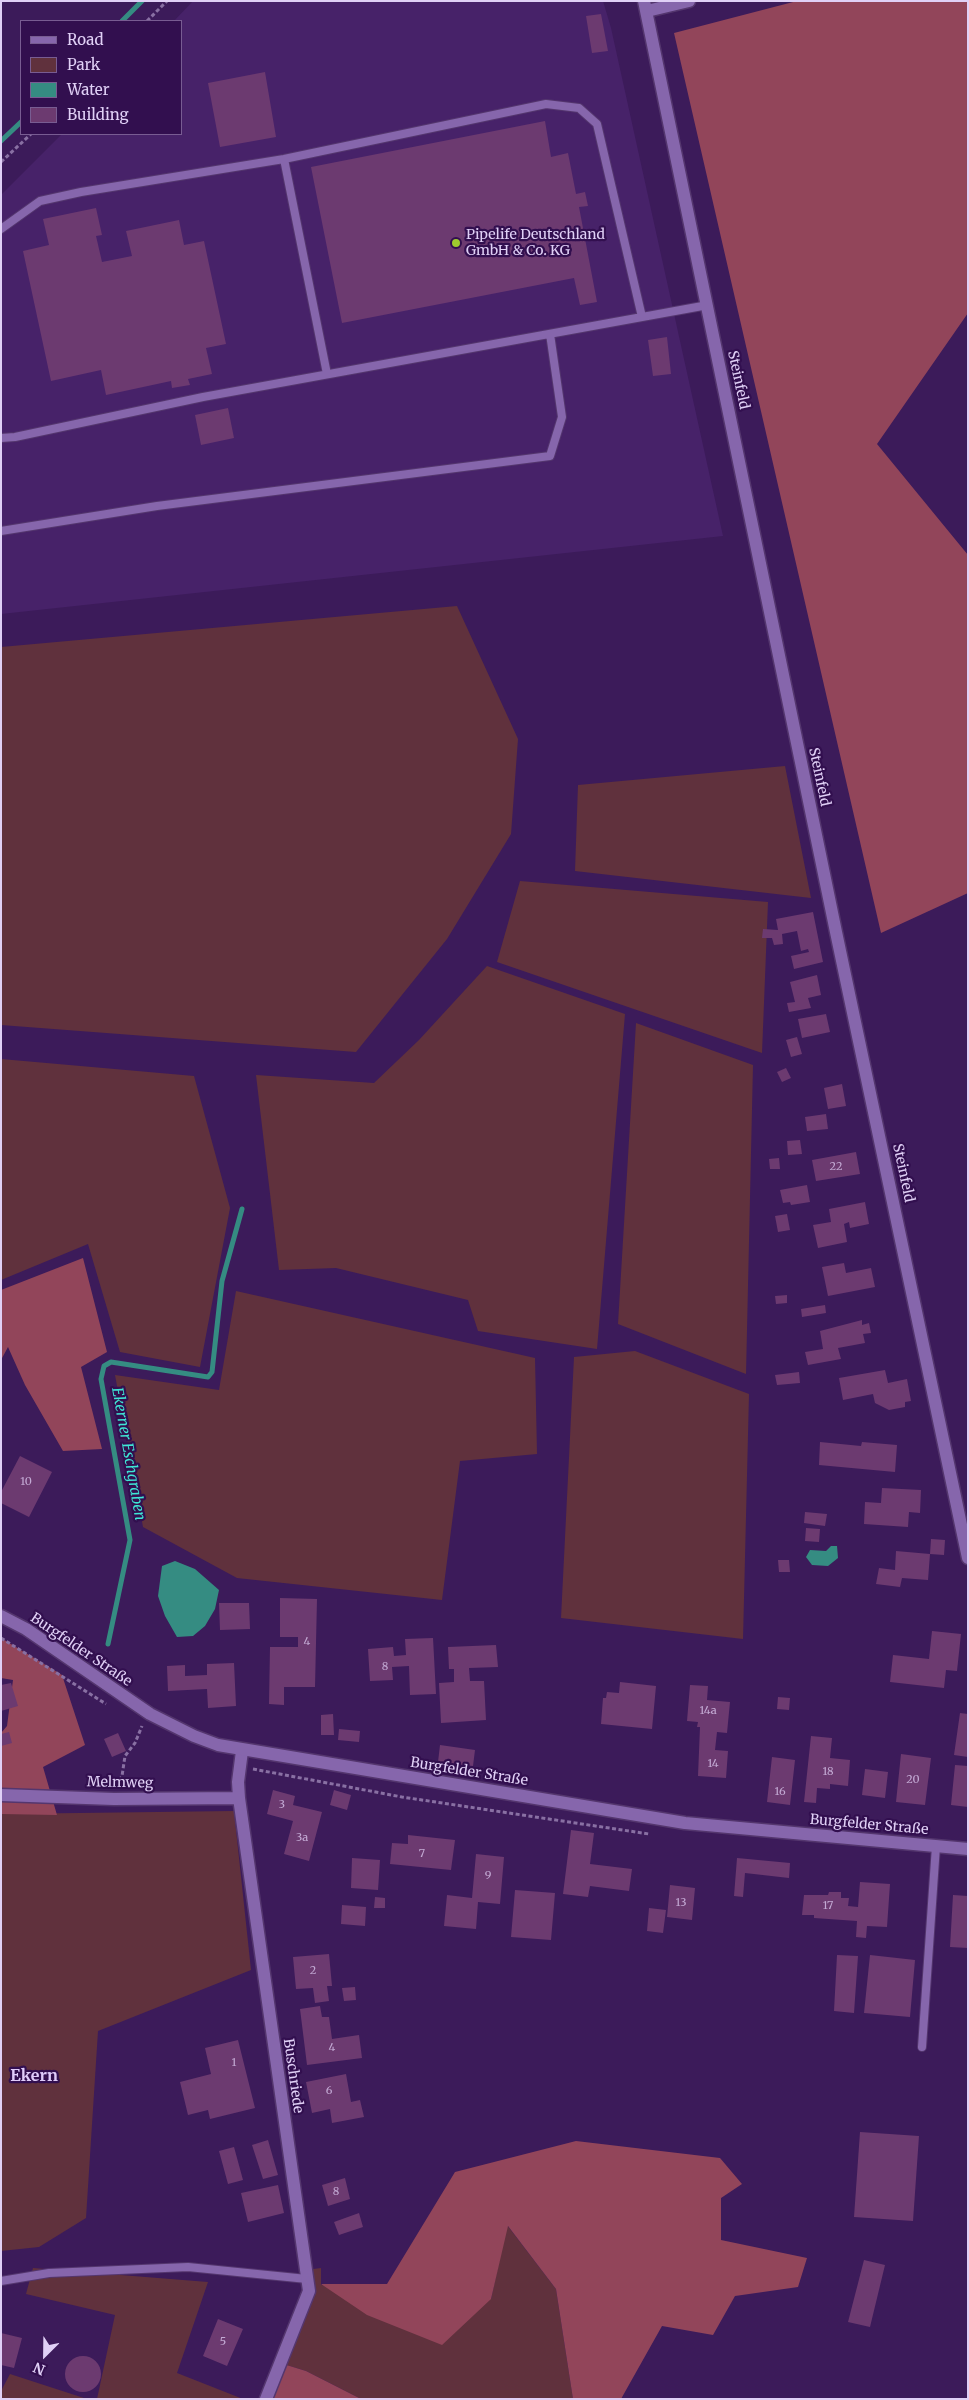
<!DOCTYPE html>
<meta charset="utf-8">
<style>
body{margin:0}
#map{position:relative;width:969px;height:2400px;overflow:hidden;background:#3c1b5a;font-family:Merriweather,serif}
canvas{display:block}
.frame{position:absolute;inset:0;border:2px solid #e0d0f6;pointer-events:none}
.legend{position:absolute;left:20px;top:20px;width:162px;height:115px;box-sizing:border-box;background:#320f4f;border:1px solid #785c92;margin:0;padding:6px 9px;list-style:none;font-size:15px;color:#e0d0f6}
.legend li{display:flex;align-items:center;gap:10px;height:25px}
.legend b{width:25px;border:1px solid #785c92}
.north{position:absolute;left:20px;top:2330px;width:50px;height:50px;-webkit-text-stroke:4px #320f4f;paint-order:stroke;rotate:203deg;font-size:14px;font-weight:700;line-height:20px;text-align:center;color:#e0d0f6}
.north::after{content:'';display:block;margin:auto;width:18px;height:22px;background:#e0d0f6;clip-path:polygon(50% 0,100% 100%,50% 72%,0 100%)}
</style>
<div id="map">
<canvas width="969" height="2400"></canvas>
<div class="frame"></div>
<ul class="legend">
<li><b style="height:6px;background:#8666ac"></b>Road</li>
<li><b style="height:14px;background:#60313d"></b>Park</li>
<li><b style="height:14px;background:#358c82"></b>Water</li>
<li><b style="height:14px;background:#6c3a70"></b>Building</li>
</ul>
<div class="north">N</div>
</div>
<script>
const g = document.querySelector('canvas').getContext('2d');
g.lineJoin = 'round';
function paint(path, color) { g.fillStyle = color; g.fill(path, 'evenodd'); }
const poly = rows => new Path2D(rows.map(r => 'M' + r).join(''));
function stroke(path, color, width, dash) { g.strokeStyle = color; g.lineWidth = width; g.lineCap = dash ? 'butt' : 'round'; g.setLineDash(dash || []); g.stroke(path); }
function label(font, color, halo, rows, align = 'center') {
  g.font = font + ' Merriweather,serif'; g.lineWidth = 4.5; g.setLineDash([]); g.textBaseline = 'middle'; g.strokeStyle = halo; g.fillStyle = color; for (const [text, x, y, turn = 0] of rows) {
    g.save(); g.translate(x, y); g.rotate((+turn || 0) * Math.PI / 180); g.textAlign = isNaN(turn) ? turn : align; if (halo) g.strokeText(text, 0, 0); g.fillText(text, 0, 0); g.restore();
  }
}
paint(poly([
 [193,1,603,1,611,28,723,536,1,614,1,195,62,134,181,134,181,21,174,21]
]), '#472269');
paint(poly([
 [457,606,518,739,511,834,447,939,356,1052,1,1025,1,647],
 [785,766,811,898,575,871,578,785],
 [520,881,768,902,762,1053,497,962],
 [487,966,625,1014,597,1349,478,1331,468,1300,336,1268,279,1270,256,1075,374,1083,419,1040],
 [636,1023,753,1065,746,1374,618,1324],
 [1,1059,194,1076,230,1208,200,1367,120,1352,88,1244,1,1280],
 [236,1291,535,1358,537,1454,460,1461,442,1600,237,1578,143,1527,115,1375,219,1390],
 [635,1351,749,1394,743,1639,561,1618,574,1357],
 [234,1811,251,1970,98,2031,86,2218,39,2247,1,2251,1,1814],
 [507,2225,556,2289,573,2399,361,2399,306,2371,280,2363,309,2291,306,2270,321,2268,321,2285,491,2299],
 [33,2268,208,2282,177,2373,243,2399,97,2399,115,2315,26,2294],
 [10,2374,87,2399,1,2399,1,2391]
]), '#60313d');
paint(poly([
 [797,1,968,1,968,313,877,444,968,555,968,893,881,933,674,33],
 [83,1258,107,1352,81,1367,102,1449,63,1451,25,1385,8,1347,1,1360,1,1290],
 [1,1638,62,1675,85,1745,43,1767,57,1815,1,1814,1,1733,7,1726,13,1680,1,1678],
 [576,2141,720,2158,742,2184,721,2198,721,2240,807,2258,798,2287,735,2296,713,2335,662,2326,621,2399,573,2399,556,2289,508,2226,491,2299,442,2345,367,2315,321,2284,387,2284,455,2172],
 [280,2363,306,2371,361,2399,266,2399]
]), '#92455a');
paint(poly([
 [831,1546,837,1546,838,1558,828,1566,812,1565,806,1557,810,1550,826,1551],
 [175,1561,195,1569,219,1590,215,1609,205,1626,193,1636,177,1637,165,1616,158,1596,162,1566]
]), '#358c82');
stroke(poly([
 [122,21,142,1],
 [1,141,21,122],
 [108,1644,130,1540,101,1379,104,1366,111,1362,208,1377,212,1372,222,1281,242,1209]
]), '#358c82', 5);
paint(poly([
 [601,14,608,51,592,53,586,16],
 [265,72,276,137,220,147,208,83],
 [545,121,551,157,568,153,576,194,585,192,588,206,579,207,597,302,580,305,574,278,342,323,311,167],
 [96,208,102,235,96,236,102,262,132,256,126,231,179,220,184,245,204,241,226,344,206,348,212,374,188,379,190,385,172,388,171,381,106,395,101,370,51,381,23,251,49,245,43,219],
 [667,337,671,374,653,376,648,340],
 [228,408,234,438,201,445,195,415],
 [813,912,823,962,794,969,791,956,809,952,808,949,801,951,797,931,782,934,783,944,774,945,772,938,762,938,763,929,778,930,776,919],
 [817,975,821,995,808,998,811,1008,789,1012,787,1003,795,1002,790,982],
 [826,1014,830,1032,802,1038,798,1019],
 [797,1037,802,1054,791,1057,786,1040],
 [786,1068,791,1078,782,1082,777,1072],
 [842,1084,846,1106,828,1109,824,1088],
 [826,1114,828,1129,807,1131,805,1117],
 [800,1140,802,1154,788,1155,787,1141],
 [856,1152,860,1174,816,1181,812,1160],
 [779,1158,780,1169,770,1169,769,1159],
 [807,1185,810,1202,791,1205,790,1202,783,1203,780,1190],
 [865,1202,869,1224,850,1228,849,1222,844,1224,847,1242,818,1248,813,1225,831,1222,829,1209],
 [787,1214,790,1230,778,1232,775,1216],
 [844,1263,846,1273,871,1268,875,1287,828,1296,822,1267],
 [787,1295,787,1303,776,1304,775,1296],
 [825,1305,826,1313,802,1317,801,1309],
 [862,1320,862,1325,869,1323,871,1333,863,1334,865,1343,838,1348,841,1359,808,1365,805,1352,823,1349,820,1331],
 [885,1370,888,1383,907,1379,911,1401,905,1402,905,1407,889,1410,875,1403,873,1394,843,1400,839,1378],
 [799,1372,800,1383,777,1385,775,1375],
 [820,1442,861,1446,862,1442,897,1445,895,1472,819,1465],
 [20,1456,52,1472,29,1517,1,1503,1,1492],
 [882,1488,921,1490,920,1513,909,1512,908,1527,864,1524,865,1502,881,1503],
 [805,1512,827,1514,825,1526,804,1523],
 [806,1528,820,1529,819,1542,805,1541],
 [931,1539,945,1540,944,1555,930,1554],
 [896,1551,930,1554,928,1580,902,1578,900,1587,876,1584,879,1568,895,1570],
 [778,1560,789,1560,790,1572,779,1572],
 [280,1598,317,1599,315,1687,284,1687,284,1705,269,1704,270,1647,298,1647,298,1637,280,1637],
 [219,1603,249,1603,250,1629,220,1630],
 [932,1631,961,1634,957,1671,946,1670,944,1688,890,1682,893,1655,929,1659],
 [433,1638,436,1694,410,1695,409,1666,392,1667,393,1680,370,1681,368,1649,393,1647,394,1656,406,1655,405,1639],
 [496,1645,498,1667,469,1668,470,1681,484,1681,486,1720,441,1723,439,1683,454,1682,454,1669,449,1669,448,1647],
 [234,1663,236,1706,208,1708,207,1689,168,1691,167,1666,185,1665,185,1676,207,1675,207,1664],
 [620,1682,656,1686,652,1729,601,1724,603,1698,606,1698,607,1692,619,1693],
 [11,1683,18,1706,1,1711,1,1685],
 [690,1685,708,1686,707,1700,730,1702,727,1733,717,1732,715,1750,728,1751,726,1778,698,1776,700,1727,697,1727,698,1722,687,1721],
 [778,1697,790,1698,789,1710,777,1709],
 [960,1713,968,1714,968,1757,954,1755],
 [333,1714,334,1735,321,1735,321,1715],
 [339,1729,360,1731,359,1742,338,1740],
 [9,1732,12,1743,1,1746,1,1734],
 [118,1733,126,1751,112,1757,104,1739],
 [811,1736,832,1738,830,1758,850,1760,848,1786,830,1784,830,1789,817,1788,816,1803,804,1802],
 [440,1745,475,1750,473,1766,438,1762],
 [901,1754,931,1758,925,1805,896,1802],
 [772,1757,795,1760,790,1805,767,1802],
 [955,1765,968,1766,968,1807,951,1805],
 [865,1769,888,1772,885,1798,862,1795],
 [273,1790,295,1796,293,1805,322,1812,309,1861,284,1854,293,1821,267,1814],
 [334,1790,351,1795,347,1810,330,1805],
 [571,1830,594,1833,590,1864,632,1869,629,1891,590,1886,588,1897,563,1894],
 [408,1835,455,1840,451,1870,390,1864,392,1843,408,1844],
 [476,1854,504,1857,500,1904,478,1902,476,1929,444,1926,447,1895,472,1898],
 [352,1858,380,1860,378,1890,351,1888],
 [737,1858,790,1863,789,1878,745,1873,743,1897,734,1896],
 [860,1882,890,1884,887,1927,867,1926,866,1938,856,1937,857,1921,814,1918,814,1915,802,1915,804,1895,828,1895,829,1892,841,1892,841,1898,849,1898,848,1906,858,1907],
 [670,1885,695,1888,692,1920,667,1917],
 [515,1890,555,1893,551,1940,511,1937],
 [953,1895,968,1896,968,1948,950,1947],
 [375,1897,385,1898,385,1908,374,1908],
 [342,1905,366,1907,365,1926,341,1924],
 [649,1908,666,1910,663,1933,647,1931],
 [329,1954,332,1986,327,1986,329,2001,315,2003,313,1988,296,1989,293,1957],
 [837,1955,858,1956,854,2013,834,2011],
 [870,1955,915,1960,910,2017,864,2013],
 [355,1987,356,2000,344,2001,342,1988],
 [320,2006,322,2017,329,2017,332,2039,359,2035,362,2058,307,2065,300,2009],
 [238,2040,255,2108,210,2119,208,2110,188,2115,180,2082,211,2074,205,2048],
 [346,2074,351,2102,360,2100,364,2117,332,2123,330,2109,312,2113,306,2082],
 [860,2132,919,2136,913,2221,854,2217],
 [268,2140,278,2175,263,2179,252,2145],
 [234,2147,243,2180,228,2184,219,2151],
 [345,2178,350,2199,328,2206,322,2185],
 [278,2185,284,2213,248,2222,241,2193],
 [359,2213,363,2227,339,2235,334,2222],
 [864,2260,885,2265,870,2327,848,2322],
 [218,2319,243,2329,227,2366,203,2356],
 [1,2333,22,2338,14,2368,1,2365],
 '65 2374a18 18 0 1 1 36 0a18 18 0 1 1-36 0Z'
]), '#6c3a70');
const lane = poly([
 [284,159,327,374],
 [1,229,40,201,81,192,284,159,546,104,579,108,597,124,642,317],
 [1,438,15,437,203,397,708,305],
 [1,531,157,506,550,456,562,417,550,334],
 [922,2047,936,1846],
 [1,2281,49,2273,188,2267,307,2279]
]);
const street = poly([
 [644,1,836,932,968,1558],
 [647,11,689,1],
 [242,1751,238,1782,239,1798,309,2291,266,2399],
 [1,1795,114,1799,239,1798]
]);
const secondary = poly([
 [1,1616,26,1629,150,1714,194,1736,218,1745,685,1823,968,1849]
]);
stroke(lane, '#54366e', 10);
stroke(street, '#54366e', 15);
stroke(secondary, '#54366e', 15);
stroke(poly([
 [147,21,167,1],
 [1,162,31,134],
 [1,1638,106,1704],
 [253,1769,402,1797,649,1834],
 [116,1786,122,1776,125,1756,135,1743,142,1726]
]), '#8970a3', 3, [4, 2.5]);
stroke(lane, '#8666ac', 8);
stroke(street, '#8666ac', 12);
stroke(secondary, '#8666ac', 12);
for (const [x, y, r, color] of [
 [456,243,5,"#9eca2e"]
]) { const dot = new Path2D(); dot.arc(x, y, r, 0, 2 * Math.PI); g.fillStyle = color; g.fill(dot); stroke(dot, '#320f4f', 2); }
label('11px', '#c3aad4', null, [
 ["22",836,1167],
 ["10",26,1482],
 ["4",307,1642],
 ["8",385,1667],
 ["14a",708,1711],
 ["14",713,1764],
 ["18",828,1772],
 ["20",913,1780],
 ["16",780,1792],
 ["3",282,1805],
 ["3a",302,1838],
 ["7",422,1854],
 ["9",488,1876],
 ["13",681,1903],
 ["17",828,1906],
 ["2",313,1971],
 ["4",332,2048],
 ["1",234,2063],
 ["6",329,2091],
 ["8",336,2192],
 ["5",223,2342]
]);
label('14px', '#e0d0f6', '#320f4f', [
 ["Pipelife Deutschland",466,235],
 ["GmbH & Co. KG",466,251]
], 'left');
label('14px', '#e0d0f6', '#320f4f', [
 ["Steinfeld",738,380,78],
 ["Steinfeld",819,777,78],
 ["Steinfeld",903,1173,78],
 ["Burgfelder Straße",81,1650,34],
 ["Burgfelder Straße",469,1772,9],
 ["Melmweg",120,1783,1],
 ["Burgfelder Straße",869,1825,5],
 ["Buschriede",293,2076,82]
]);
label('italic 15px', '#3fe6d5', '#320f4f', [
 ["Ekerner Eschgraben",128,1454,80]
]);
label('bold 16px', '#e0ccfa', '#320f4f', [
 ["Ekern",34,2076]
]);
</script>
